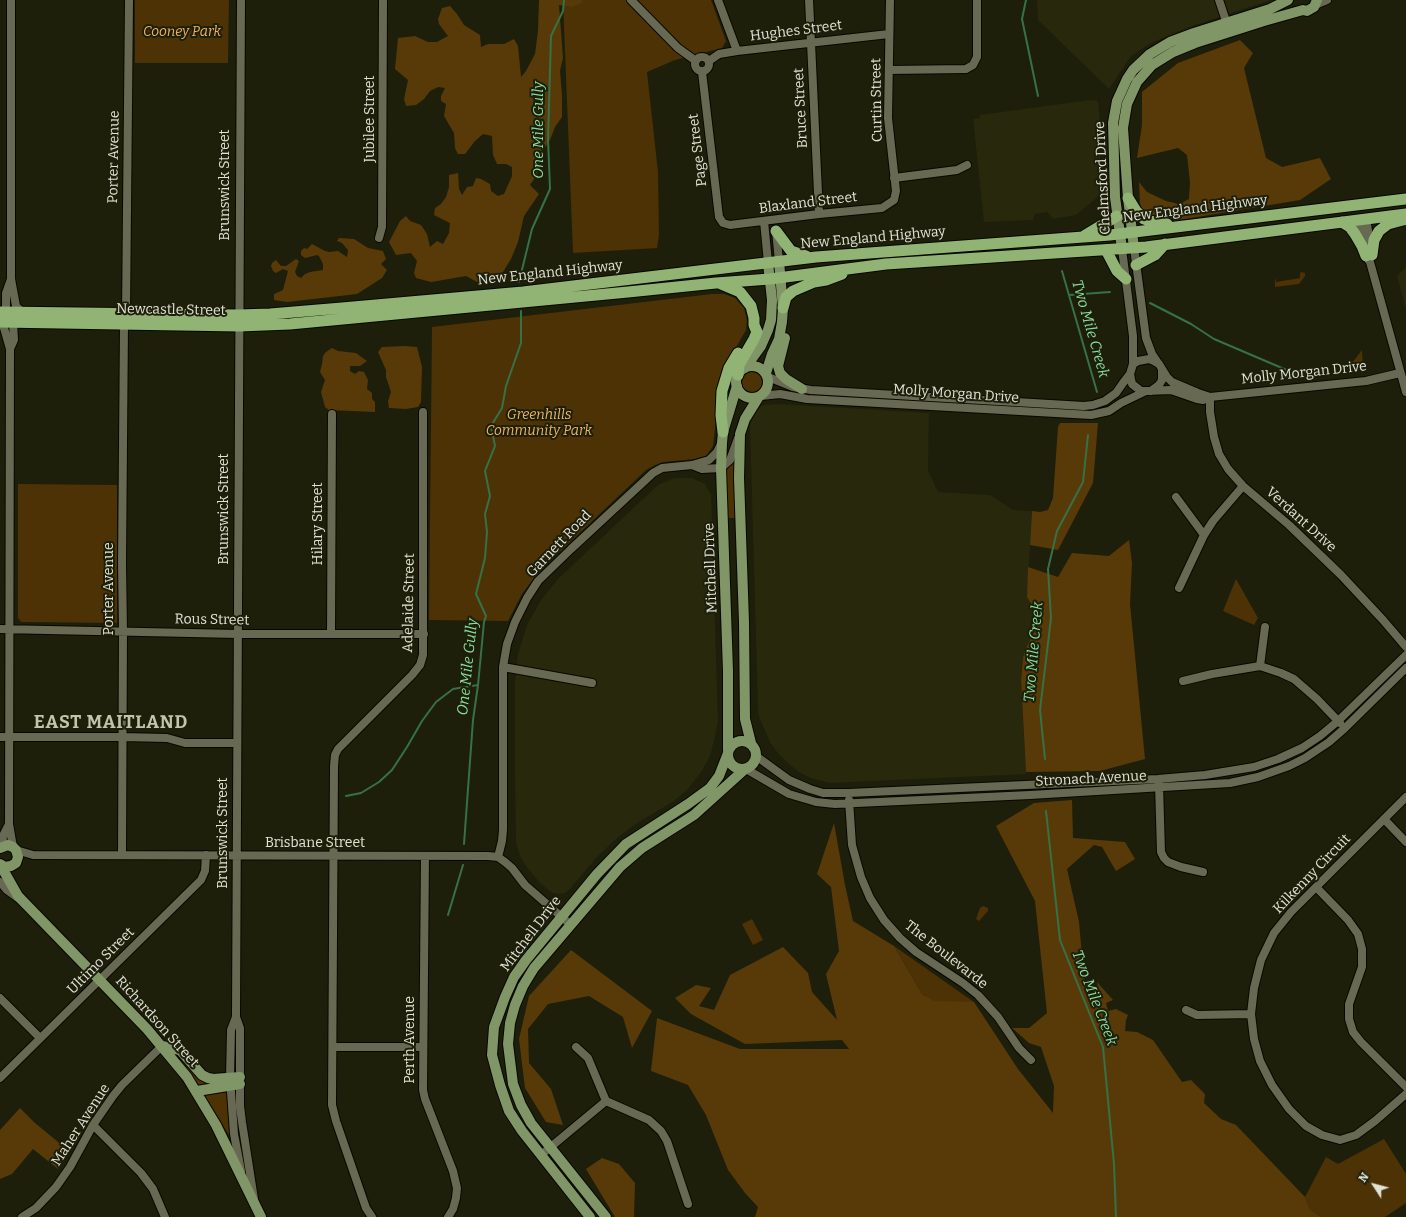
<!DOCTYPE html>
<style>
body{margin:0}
#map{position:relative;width:1406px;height:1217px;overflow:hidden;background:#1d1f0a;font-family:Bitter,serif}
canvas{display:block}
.north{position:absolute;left:1354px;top:1165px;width:40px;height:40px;-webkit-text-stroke:3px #1d1f0a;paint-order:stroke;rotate:306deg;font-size:11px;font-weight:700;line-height:16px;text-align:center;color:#e1e3d6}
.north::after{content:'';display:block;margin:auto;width:14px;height:18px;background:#e1e3d6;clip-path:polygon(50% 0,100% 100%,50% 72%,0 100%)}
</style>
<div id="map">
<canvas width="1406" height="1217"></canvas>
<div class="north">N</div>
</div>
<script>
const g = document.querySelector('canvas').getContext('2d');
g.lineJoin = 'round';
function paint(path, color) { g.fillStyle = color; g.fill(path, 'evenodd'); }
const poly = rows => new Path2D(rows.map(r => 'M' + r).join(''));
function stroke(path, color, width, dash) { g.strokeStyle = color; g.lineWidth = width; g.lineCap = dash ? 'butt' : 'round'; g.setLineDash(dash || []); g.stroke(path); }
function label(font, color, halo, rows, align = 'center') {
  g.font = font + ' Bitter,serif'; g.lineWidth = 4; g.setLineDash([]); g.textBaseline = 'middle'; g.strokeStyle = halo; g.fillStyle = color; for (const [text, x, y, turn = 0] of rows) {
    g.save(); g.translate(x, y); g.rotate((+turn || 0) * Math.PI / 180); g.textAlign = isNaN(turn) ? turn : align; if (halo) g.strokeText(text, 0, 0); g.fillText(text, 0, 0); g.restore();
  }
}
paint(poly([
 [1037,0,1271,0,1189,27,1151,43,1131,56,1109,89,1038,20],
 [1090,100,1098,101,1100,122,1100,195,1076,215,1053,219,1047,212,1035,214,1033,220,984,222,973,119,980,118,980,115],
 [1406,267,1406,309,1397,276],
 [777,404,929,413,928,470,938,492,990,495,1013,510,1032,511,1027,597,1036,612,1037,620,1036,628,1025,650,1023,658,1021,680,1026,774,830,783,811,778,799,772,789,764,778,753,771,744,759,717,758,710,750,424,757,410,763,405],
 [674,478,692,478,705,484,711,495,718,721,715,737,710,756,701,772,687,790,674,801,634,825,616,839,596,858,570,889,565,893,559,894,552,893,539,882,526,866,520,856,516,843,515,771,515,684,518,654,527,625,541,600,559,578,658,485]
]), '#27280c');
paint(poly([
 [135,0,229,0,228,63,135,63],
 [563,0,711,0,726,41,722,48,675,60,647,72,658,172,659,235,657,248,573,253],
 [1301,272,1305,273,1305,276,1299,284,1275,287,1275,276,1276,282,1300,278,1300,274],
 [712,294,724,294,735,298,744,308,747,320,746,330,726,365,719,390,713,446,706,456,695,459,663,462,655,465,646,470,550,561,534,578,522,594,508,621,429,620,432,327],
 [1362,350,1363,367,1362,369,1346,371],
 '741 382a12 12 0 1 1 24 0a12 12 0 1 1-24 0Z',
 [734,458,736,460,738,518,727,518,726,469],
 [18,484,117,485,117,623,21,622,18,618],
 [1236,579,1258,618,1254,625,1223,611],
 [983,906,988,908,988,911,979,921,976,919,980,908],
 [752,919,763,940,753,945,742,924],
 [894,946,974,1002,934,1002,922,994],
 [178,1055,224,1082,199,1086,178,1056],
 [227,1089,232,1140,203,1093],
 [1384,1139,1406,1174,1406,1203,1385,1217,1321,1217,1310,1209,1305,1197,1326,1157,1338,1164]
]), '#4d3205');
paint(poly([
 [539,0,582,0,582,3,572,7,559,5,563,58,560,71,562,95,562,117,555,127,550,140,541,153,538,159,537,175,530,185,539,194,524,216,518,242,511,259,503,272,494,277,490,284,477,282,466,276,431,282,416,278,414,273,417,261,411,253,396,255,389,242,400,221,406,216,410,221,421,225,427,234,430,247,437,241,443,244,449,233,450,223,434,215,435,208,441,204,446,197,449,187,449,175,458,173,459,189,462,195,467,187,473,186,476,178,481,179,490,184,491,191,498,196,504,194,512,176,512,167,506,164,497,164,493,155,492,136,483,134,475,141,465,154,458,154,455,148,454,133,444,116,446,104,441,101,441,96,445,88,438,87,430,91,424,99,416,105,406,106,404,99,408,80,395,69,398,38,415,36,428,42,437,42,448,36,439,24,438,19,442,8,450,6,457,14,464,25,480,35,481,47,488,44,504,44,514,39,518,46,521,77,526,71,535,54,538,31],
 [1240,40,1253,53,1244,68,1266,158,1282,167,1320,158,1331,179,1300,200,1179,220,1144,215,1140,203,1139,182,1147,192,1166,201,1179,204,1189,199,1190,182,1187,155,1178,148,1137,158,1142,125,1142,92,1178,63],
 [339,238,354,239,368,248,383,251,386,259,381,264,387,270,382,278,357,294,287,302,274,300,274,294,283,290,288,271,283,269,276,273,273,271,271,266,272,263,276,260,281,266,286,266,296,259,299,261,295,272,297,276,301,278,305,274,310,272,323,270,323,264,319,256,317,255,305,258,301,255,301,251,304,248,307,249,312,244,325,251,329,252,338,251,347,257,348,250,342,243,337,241],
 [405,346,417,347,422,367,421,402,418,407,406,409,389,408,388,401,391,392,386,377,386,370,378,352,382,347],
 [332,348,338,351,356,353,367,361,360,366,350,366,350,371,355,374,359,371,364,372,368,380,367,389,372,393,372,399,375,402,375,412,329,410,325,407,321,392,325,380,320,372,322,364,323,356,326,352],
 [1060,423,1098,423,1093,483,1058,550,1030,545,1032,511,1040,512,1048,510,1053,498,1058,427],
 [1129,540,1132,563,1130,604,1145,759,1100,771,1026,772,1021,680,1023,658,1025,650,1036,628,1037,620,1036,612,1027,597,1028,567,1058,577,1072,553,1109,556],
 [1072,800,1073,838,1125,842,1135,859,1116,871,1102,847,1094,845,1067,869,1079,922,1084,978,1094,1001,1099,1002,1097,982,1113,1000,1106,1003,1108,1011,1116,1009,1128,1015,1126,1020,1125,1031,1137,1032,1153,1040,1182,1082,1191,1080,1205,1094,1204,1103,1221,1119,1236,1125,1305,1197,1310,1209,1321,1217,755,1217,758,1207,745,1193,728,1170,706,1115,688,1085,651,1071,657,1018,740,1049,849,1049,842,1040,745,1044,691,1014,675,998,696,985,711,988,699,1006,714,1010,730,975,783,947,808,973,812,992,837,1020,826,974,839,951,831,887,817,874,834,823,845,885,853,921,894,946,922,994,934,1001,974,1002,1018,1069,1053,1113,1054,1086,1041,1047,1029,1043,1012,1028,1029,1028,1047,1013,1035,901,996,826,1034,803],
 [571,950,652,1011,632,1048,623,1017,589,996,548,1004,528,1029,529,1063,551,1089,563,1125,546,1122,525,1088,519,1039,529,996],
 [20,1108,35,1123,69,1151,58,1169,33,1149,12,1174,0,1179,0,1130],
 [602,1158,619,1164,635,1183,634,1217,615,1217,586,1169]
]), '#583a09');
stroke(poly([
 [1026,0,1022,19,1038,96],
 [1062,271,1097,392],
 [519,282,532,229,550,189,548,139,551,36,563,11,564,0],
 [1069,295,1110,292],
 [1150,303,1191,324,1214,339,1296,374],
 [1045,759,1040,710,1051,618,1048,569,1057,531,1083,482,1088,435],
 [346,796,361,793,379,782,392,770,407,747,422,721,436,702,453,689,478,685],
 [1046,811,1060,940,1103,1047,1114,1164,1116,1217],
 [464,844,473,720,478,685,484,622,486,616,476,594,485,558,487,532,485,514,490,496,485,471,495,446,491,426,502,408,506,386,521,343,521,311],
 [448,915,463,865]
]), '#367147', 2);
const minor = poly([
 [11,0,11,279,16,306,22,312],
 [241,0,236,1017,231,1030,230,1078,234,1134,241,1171],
 [631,0,678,48,696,61],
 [718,0,737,51],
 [809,0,819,214],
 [1219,0,1228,27],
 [1315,5,1327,0],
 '695 64a7 7 0 1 1 14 0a7 7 0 1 1-14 0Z',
 [709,61,719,54,737,51,889,34],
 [889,70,966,69,973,65,977,57,977,0],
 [702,72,719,217,723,223,730,225,819,214,882,208,894,200,896,191,888,118,890,0],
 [894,178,957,170,967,165],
 [1366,219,1371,248],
 [1359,220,1366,256,1370,262,1406,392],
 [764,221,768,263],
 [776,231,779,261],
 [379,238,382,227,383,0],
 [1134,248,1146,338,1152,354,1158,363],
 [1122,249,1133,336,1133,364],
 [6,312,6,293,11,279],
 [126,314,129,0],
 [0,322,4,328,10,349,9,824,13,847],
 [10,349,14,340,13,322],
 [1130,374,1132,384,1141,391,1146,391],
 [768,377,793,387,811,390,1084,406,1093,405,1105,401,1109,398,1116,393,1123,383,1130,374,1133,364,1138,361,1149,359,1154,361,1159,364,1167,377,1172,382,1198,393,1210,397],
 [1151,391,1159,385,1162,380,1162,370],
 [761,396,780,394,807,399,1091,415,1109,411,1121,403,1146,391,1171,390,1197,399,1203,400,1210,397,1366,381,1400,373],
 [1210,397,1210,412,1214,437,1219,454,1228,469,1243,486,1289,525,1341,575,1383,620,1406,647],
 [692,465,702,469,721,468,730,460,738,438],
 [1176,497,1204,535],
 [1179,588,1204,535,1213,521,1243,486],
 [0,629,238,634,424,634],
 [331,634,332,414],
 [1260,666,1265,627],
 [503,667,592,683],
 [1183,681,1212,674,1260,666,1281,673,1294,679,1317,699,1340,723],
 [0,737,122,737,167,738,185,743,237,743],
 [756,756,789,780,810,789,823,793,848,793,1158,779,1205,775,1254,767,1278,759,1302,748,1320,736,1338,721,1406,655],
 [746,769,789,794,816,802,835,804,1030,795,1230,783,1258,777,1289,766,1305,758,1329,742,1345,728,1406,668],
 [1159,784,1161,852,1164,858,1168,862,1181,867,1203,872],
 [1406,797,1291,912,1274,933,1261,960,1254,988,1251,1014,1254,1039,1260,1061,1272,1085,1289,1109,1306,1126,1322,1135,1340,1140,1356,1135,1375,1121,1406,1094],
 [849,800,852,845,861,877,870,898,884,920,900,938,916,952,963,983,978,995,998,1017,1019,1048,1031,1060],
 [1384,819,1406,842],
 [2,846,3,836,9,824],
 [16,850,33,855,488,856,498,857,505,862,512,868,525,885,571,925],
 [122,854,123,631,122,563,124,325],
 [425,856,423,1090,425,1099,453,1171,457,1188,456,1198,453,1209,448,1217],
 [498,857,502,841,503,830,503,667,507,644,515,622,527,598,538,581,571,549,653,473,662,468,692,465,709,460,717,452,721,444],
 [0,882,7,890,18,898],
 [1316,887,1348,920,1358,934,1362,949,1362,967,1349,1004,1349,1019,1353,1032,1361,1042,1406,1087],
 [0,998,40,1038],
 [1186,1010,1197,1015,1251,1014],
 [236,1017,240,1028,240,1106,242,1122,254,1199],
 [333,1047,423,1047],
 [576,1047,588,1058,606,1101],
 [0,1078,201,880,205,871,206,855],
 [93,1125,141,1173,153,1189,165,1217],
 [541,1155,606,1101,649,1120,661,1131,667,1141,688,1204],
 [22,1217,36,1208,56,1187,70,1167,93,1125,113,1096,122,1085,162,1046],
 [372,1217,366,1208,336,1121,332,1105,334,766,335,755,338,749,412,675,420,665,423,655,423,412]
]);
const major = poly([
 [1134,248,1128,198,1123,128,1127,104,1137,82,1152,65,1173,52,1195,43,1264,21,1303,10,1307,11,1314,7,1317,0],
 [1122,249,1115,197,1113,123,1117,101,1127,79,1133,70,1150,54,1170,42,1194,33,1270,9,1288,0],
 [785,338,778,366,780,373,786,379,802,389],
 '736 382a16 16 0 1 1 32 0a16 16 0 1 1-32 0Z',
 [745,368,761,346,768,330,771,320,772,300,768,263],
 [766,373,772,354,779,339,782,322,783,308,779,261],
 '728 755a14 14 0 1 1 28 0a14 14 0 1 1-28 0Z',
 [751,743,745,719,744,622,739,478,740,434,745,419,758,398],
 [728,751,728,671,721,468,722,443,723,432,737,386],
 [0,848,8,845,13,847,16,850,18,857,16,863,11,866,5,867,0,864],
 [1,866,18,896,147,1029,187,1077,216,1125,261,1217],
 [162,1046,180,1050,202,1075,208,1078,213,1079,240,1077],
 [197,1091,240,1084],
 [590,1217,522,1131,509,1111,500,1085,492,1055,494,1027,505,997,514,977,526,960,597,874,626,844,688,804,710,788,719,776,728,753],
 [606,1217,531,1123,521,1105,513,1084,508,1044,510,1023,515,1005,523,986,534,968,620,867,642,848,694,815,745,769]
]);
const highway = poly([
 [1128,198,1136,211,1144,219,1149,221,1167,224],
 [1342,222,1350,227,1355,234,1362,246,1366,256],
 [776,231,791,251,806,256],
 [1084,236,1117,216],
 [1106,250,1117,271,1126,279],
 [1372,255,1374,240,1379,231,1388,224,1403,220],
 [1136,265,1155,255,1165,244],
 [721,284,740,292,751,306,754,318,754,325,757,332,754,339,739,365,738,375],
 [783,308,786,297,793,291,814,282,826,280,842,274],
 [0,312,239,315,270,314,342,308,523,292,816,257,1110,235,1406,199],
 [0,322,239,326,290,324,628,292,716,283,770,279,886,264,1146,247,1406,214],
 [723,432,721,415,722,391,729,368,738,353]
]);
stroke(minor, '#080800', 10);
stroke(major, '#080800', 12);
stroke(highway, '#080800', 13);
stroke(minor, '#676952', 8);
stroke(major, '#809667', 10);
stroke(highway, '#91b475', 11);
label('14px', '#e1e3d6', '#1d1f0a', [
 ["Hughes Street",796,31,-7],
 ["Curtin Street",877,100,-91],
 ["Bruce Street",801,108,-93],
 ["Jubilee Street",370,119,-90],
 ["Page Street",698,150,-97],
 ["Porter Avenue",114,157,-89],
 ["Chelmsford Drive",1103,178,-93],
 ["Brunswick Street",225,185,-90],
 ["Blaxland Street",808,203,-7],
 ["New England Highway",1195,209,-7],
 ["New England Highway",873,238,-5],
 ["New England Highway",550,273,-6],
 ["Newcastle Street",171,310,1],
 ["Molly Morgan Drive",1304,373,-6],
 ["Molly Morgan Drive",956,394,4],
 ["Brunswick Street",224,509,-90],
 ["Verdant Drive",1301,520,42],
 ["Hilary Street",318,524,-90],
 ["Garnett Road",559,544,-46],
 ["Mitchell Drive",711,568,-92],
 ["Porter Avenue",109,589,-90],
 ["Adelaide Street",409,603,-89],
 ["Rous Street",212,620,1],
 ["Stronach Avenue",1091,779,-3],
 ["Brunswick Street",223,833,-90],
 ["Brisbane Street",315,843],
 ["Kilkenny Circuit",1312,874,-46],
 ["Mitchell Drive",531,934,-53],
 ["The Boulevarde",946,955,38],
 ["Ultimo Street",101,961,-45],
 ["Richardson Street",157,1022,48],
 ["Perth Avenue",410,1040,-90],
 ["Maher Avenue",81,1125,-57]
]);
label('italic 14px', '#edb35f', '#1d1f0a', [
 ["Cooney Park",182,32],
 ["Greenhills",539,415],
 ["Community Park",539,431]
]);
label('italic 15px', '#88dd9d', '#1d1f0a', [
 ["One Mile Gully",539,130,-90],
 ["Two Mile Creek",1090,329,74],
 ["Two Mile Creek",1034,652,-85],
 ["One Mile Gully",468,667,-84],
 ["Two Mile Creek",1094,998,69]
]);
g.letterSpacing = '1px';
label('bold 18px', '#c2c5ab', '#1d1f0a', [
 ["EAST MAITLAND",111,723]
]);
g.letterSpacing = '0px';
</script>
